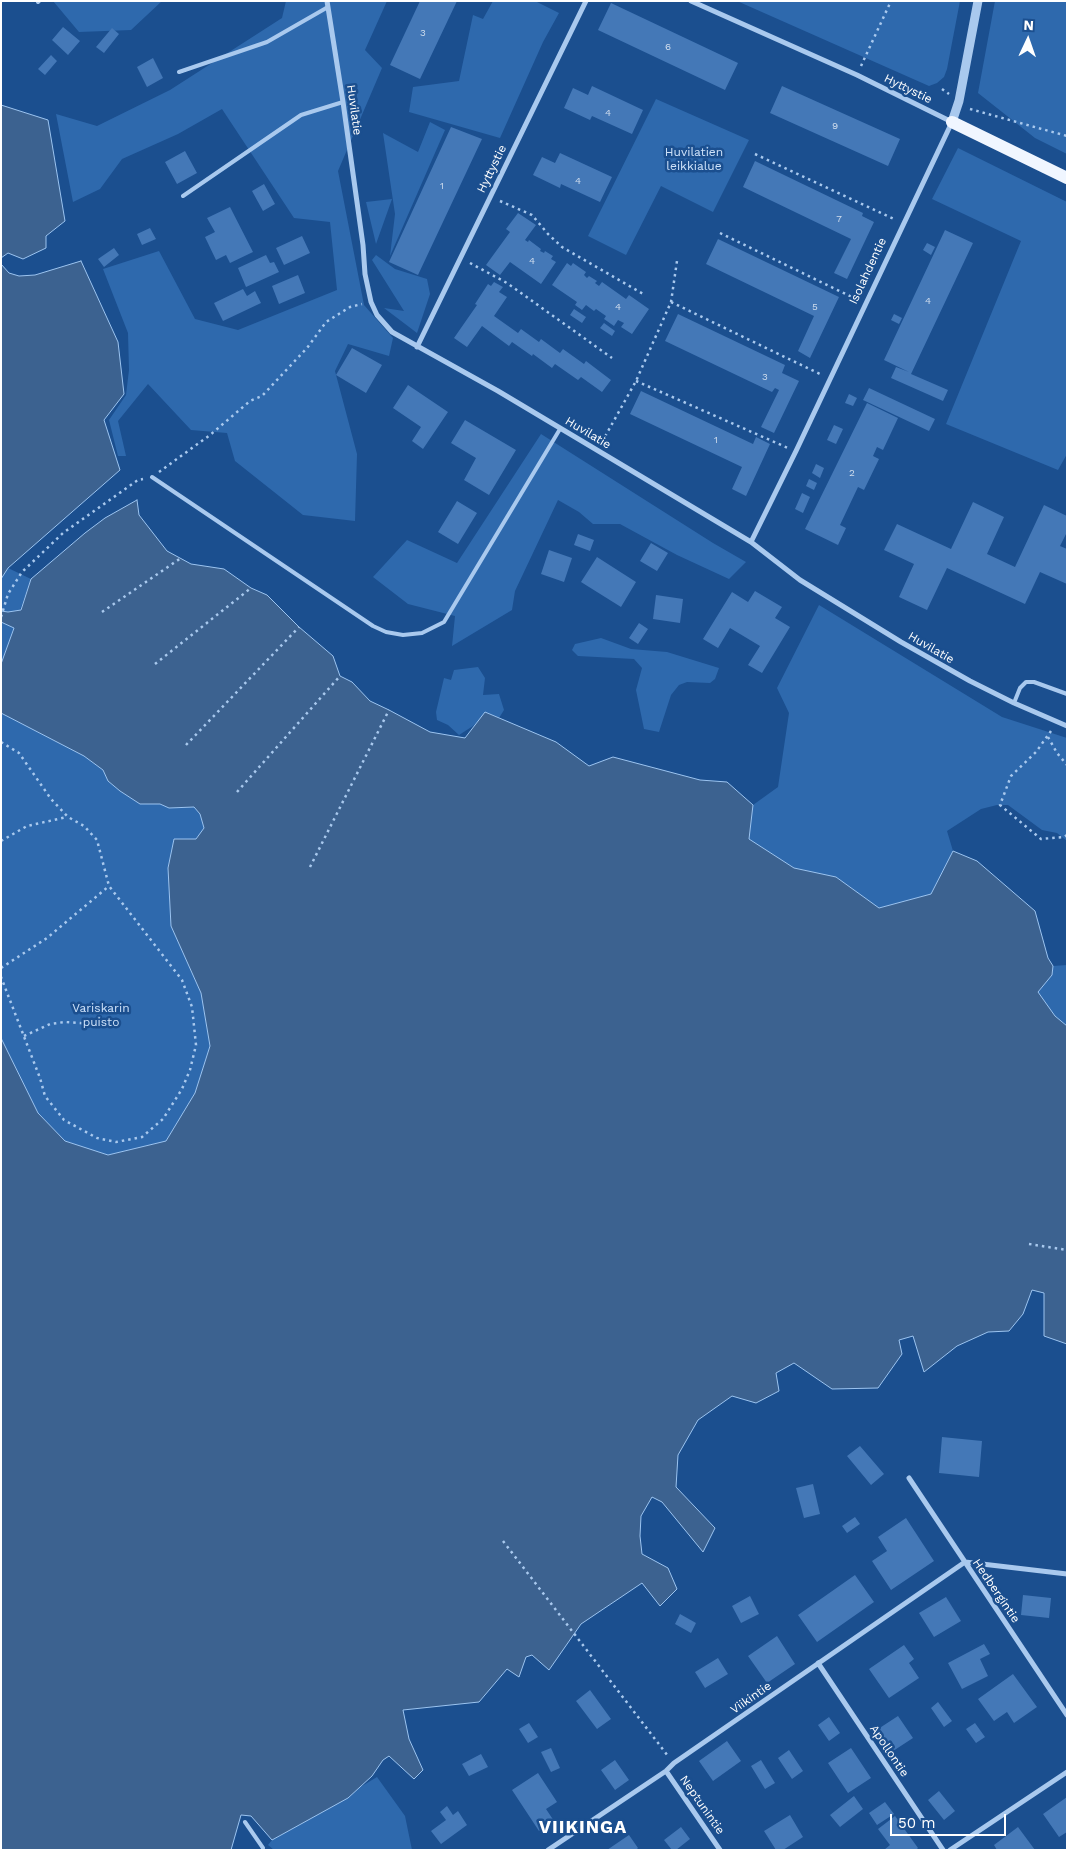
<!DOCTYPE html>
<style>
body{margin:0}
#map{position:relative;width:1068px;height:1851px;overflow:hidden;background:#1b4f8f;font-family:"Work Sans",sans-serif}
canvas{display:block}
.frame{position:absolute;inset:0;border:2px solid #fff;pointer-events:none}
.north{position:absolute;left:1003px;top:15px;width:50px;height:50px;-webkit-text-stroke:4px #1b4f8f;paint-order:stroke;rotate:3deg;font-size:14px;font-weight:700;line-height:20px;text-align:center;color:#fff}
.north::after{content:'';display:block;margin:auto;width:18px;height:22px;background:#fff;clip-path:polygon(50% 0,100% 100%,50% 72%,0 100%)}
.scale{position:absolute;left:890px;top:1814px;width:116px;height:22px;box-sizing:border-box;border:2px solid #fff;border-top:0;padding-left:6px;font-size:15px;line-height:18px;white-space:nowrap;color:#fff;-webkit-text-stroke:4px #1b4f8f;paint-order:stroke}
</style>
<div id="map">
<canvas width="1068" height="1851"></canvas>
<div class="frame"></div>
<div class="north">N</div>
<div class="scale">50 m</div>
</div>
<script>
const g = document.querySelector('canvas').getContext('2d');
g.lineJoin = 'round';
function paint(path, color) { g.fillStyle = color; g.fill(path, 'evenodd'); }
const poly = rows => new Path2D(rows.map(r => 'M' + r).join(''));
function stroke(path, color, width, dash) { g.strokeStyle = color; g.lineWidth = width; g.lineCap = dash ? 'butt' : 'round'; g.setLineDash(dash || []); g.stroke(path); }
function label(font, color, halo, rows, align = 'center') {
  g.font = font + ' "Work Sans",sans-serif'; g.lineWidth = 5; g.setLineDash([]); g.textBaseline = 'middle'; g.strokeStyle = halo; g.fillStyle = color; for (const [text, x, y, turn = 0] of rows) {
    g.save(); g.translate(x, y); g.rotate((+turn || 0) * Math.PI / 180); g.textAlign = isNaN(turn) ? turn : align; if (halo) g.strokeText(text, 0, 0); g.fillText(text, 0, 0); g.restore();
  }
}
paint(poly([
 [53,1,162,1,131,30,79,32],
 [286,1,387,1,365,50,382,68,338,171,364,305,393,338,389,356,348,344,335,371,357,454,355,521,303,515,235,461,227,433,191,430,148,384,118,421,126,456,118,456,109,420,126,395,129,370,128,333,103,269,159,251,195,319,238,330,337,290,330,222,294,218,222,109,178,134,122,159,100,189,73,202,56,114,97,126,170,90,282,18],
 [493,1,535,1,559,13,543,42,500,138,409,112,413,87,459,81,473,15,483,19],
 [737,1,960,1,947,69,944,77,937,83,929,86],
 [995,1,1067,1,1067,154,1035,138,978,93],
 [656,99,749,140,713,212,661,186,626,255,588,236],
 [430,122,445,130,390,256,395,214,383,133,418,152],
 [958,148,1067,202,1067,454,1058,470,946,424,1021,241,932,199],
 [392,199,376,244,366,202],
 [376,255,395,269,427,279,430,294,417,333,384,308,404,311,372,260],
 [541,434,713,543,746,562,729,579,677,555,620,524,593,524,579,512,558,500,515,591,512,610,452,646,455,616,408,604,373,577,407,540,457,563],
 [8,568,31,579,1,664,1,579],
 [819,605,1002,717,1067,738,1067,841,1057,833,1042,830,1008,805,997,805,981,809,947,831,953,851,931,894,879,908,836,877,794,868,749,839,753,805,778,787,789,713,777,688],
 [601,638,631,649,667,652,719,668,715,679,710,683,687,682,679,685,671,695,659,732,644,729,636,690,642,668,634,659,578,656,572,650,575,644],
 [478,667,485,678,483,695,499,694,504,710,499,718,487,713,473,726,459,735,448,725,437,720,436,712,444,678,451,680,454,670],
 [1,713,84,756,103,770,108,781,120,791,140,804,160,804,169,808,194,807,200,814,204,828,196,839,174,839,168,868,171,926,201,993,210,1046,195,1093,166,1141,108,1155,65,1141,38,1113,1,1038],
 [1067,965,1067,1026,1055,1016,1037,992,1052,975,1053,966],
 [377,1777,405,1816,412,1850,274,1850,268,1845,272,1840]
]), '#2e69ad');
const water = poly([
 [1,105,48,120,65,221,46,236,46,248,23,259,8,253,1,258,1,105],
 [81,261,118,342,124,394,104,420,120,470,8,568,1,579,1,264,9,273,19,276,35,275,81,261],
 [137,500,139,515,167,551,191,564,224,569,251,588,267,595,299,627,333,656,340,676,352,682,370,701,389,710,430,732,465,738,485,712,556,742,589,766,613,757,700,780,727,782,753,805,749,839,794,868,836,877,879,908,931,894,953,851,977,861,1035,911,1048,958,1053,966,1052,975,1038,992,1055,1016,1067,1026,1067,1344,1044,1336,1044,1293,1032,1290,1023,1314,1009,1331,988,1332,957,1346,924,1372,913,1336,899,1340,902,1354,878,1388,832,1389,794,1363,776,1373,779,1391,756,1403,732,1396,698,1420,678,1455,676,1487,715,1528,703,1552,662,1502,652,1497,641,1516,640,1536,642,1554,668,1568,677,1589,660,1606,642,1583,581,1624,549,1670,532,1655,526,1657,519,1677,507,1669,479,1702,403,1710,409,1739,423,1770,414,1779,389,1756,383,1760,372,1776,348,1798,272,1840,251,1816,241,1815,231,1850,1,1850,1,1038,38,1113,65,1141,108,1155,166,1141,195,1093,210,1046,201,993,171,926,168,868,174,839,196,839,204,828,200,814,194,807,169,808,160,804,140,804,120,791,108,781,103,770,84,756,1,713,1,664,14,628,1,622,1,611,8,612,21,610,31,579,85,533,105,518,137,500]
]);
paint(water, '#3c6290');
stroke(water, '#9cc4f0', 1);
paint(poly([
 [420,1,457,1,420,79,390,65],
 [611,3,738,63,725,90,598,30],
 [63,27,80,41,68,55,52,40],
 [112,28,119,34,104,53,96,47],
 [51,55,57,61,45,75,38,69],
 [153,58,163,78,147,87,137,67],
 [592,86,643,110,632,134,592,116,590,120,564,108,573,88,588,95],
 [782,86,900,139,888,166,770,113],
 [451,127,482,139,418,275,389,262],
 [185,151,197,173,177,184,165,162],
 [560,153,612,177,600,202,561,184,560,188,533,175,542,157,555,163],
 [755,161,863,213,862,216,874,222,847,279,834,273,851,239,743,187],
 [264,184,275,204,263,211,252,191],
 [230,207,253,252,230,263,226,255,216,260,205,237,215,232,207,218],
 [518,213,536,225,525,240,528,242,529,240,541,249,540,251,544,253,545,251,553,256,551,259,556,262,541,284,510,262,500,275,486,265,510,232,506,229],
 [150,228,156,239,142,245,137,234],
 [945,230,973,243,911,374,948,390,943,401,891,378,896,367,909,372,884,360],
 [302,236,310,253,284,265,276,248],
 [718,239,839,297,810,358,798,351,814,316,706,264],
 [927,243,935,247,931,255,923,250],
 [114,248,119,255,104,267,98,259],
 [266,255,270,263,274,262,279,272,246,287,238,268],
 [567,263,571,266,573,263,586,272,584,275,587,278,589,276,597,281,595,283,599,286,602,282,626,299,629,295,649,309,632,334,621,327,624,323,618,320,614,326,604,319,606,316,596,309,594,311,586,305,582,310,575,305,577,302,552,285],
 [298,275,305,293,279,304,272,286],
 [494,282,503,287,499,292,507,297,494,316,518,333,521,329,539,342,541,339,560,353,563,349,584,364,586,361,611,380,602,392,581,377,578,380,555,364,552,368,533,354,532,356,512,342,509,346,482,326,467,347,454,338,477,305,475,304,488,284,491,286],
 [243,289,247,296,255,291,261,303,223,321,214,303],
 [574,309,586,317,582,323,570,315],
 [678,314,785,365,782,373,799,381,774,433,761,427,779,390,775,388,772,392,665,341],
 [894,314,902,318,899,324,891,320],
 [604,323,615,331,612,336,600,328],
 [352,348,382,365,366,393,336,375],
 [408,385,448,412,423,449,412,441,421,427,393,408],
 [869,388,935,419,929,431,863,400],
 [641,391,753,444,756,437,770,444,746,496,732,489,742,467,630,414],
 [849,394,857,398,853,406,845,403],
 [867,403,898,418,883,450,877,447,873,456,879,459,864,490,858,487,840,525,846,528,838,545,805,529],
 [465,420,516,450,489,495,464,480,476,458,451,443],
 [834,425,843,429,836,444,827,440],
 [816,464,824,468,820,478,812,473],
 [809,479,817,483,814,490,806,486],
 [802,493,810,497,803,513,795,509],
 [457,501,477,513,458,544,438,532],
 [973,502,1004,517,987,554,1015,567,1044,505,1067,516,1067,532,1060,546,1067,549,1067,584,1040,572,1025,604,947,568,927,610,899,597,914,564,884,550,897,524,951,549],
 [578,534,594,540,590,551,574,545],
 [651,543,668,553,657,571,640,561],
 [549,550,572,558,564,582,541,574],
 [597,557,636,582,621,607,581,582],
 [755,591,782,607,775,618,790,627,762,673,748,665,760,646,730,628,718,648,703,639,732,592,748,602],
 [656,595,683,599,680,623,653,619],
 [639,623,648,629,638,644,629,638],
 [942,1437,982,1441,979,1477,939,1473],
 [860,1446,884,1474,871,1485,847,1456],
 [813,1484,820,1514,804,1518,796,1488],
 [855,1517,860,1524,847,1533,842,1526],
 [906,1518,934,1561,891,1590,872,1561,887,1551,878,1537],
 [855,1575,874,1602,817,1642,798,1615],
 [1023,1595,1051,1598,1049,1618,1021,1615],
 [750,1596,759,1614,741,1623,732,1606],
 [946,1597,961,1621,934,1637,919,1613],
 [680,1614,696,1623,691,1633,675,1624],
 [777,1636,795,1664,767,1683,748,1656],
 [984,1644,990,1654,980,1659,988,1676,962,1689,948,1663],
 [904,1645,914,1659,909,1663,919,1678,889,1698,869,1669],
 [718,1658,728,1674,705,1688,695,1672],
 [1013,1674,1037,1707,1014,1723,1007,1712,994,1721,978,1699],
 [590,1690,611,1719,597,1729,576,1701],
 [938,1702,952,1721,944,1727,931,1708],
 [898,1716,913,1738,890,1753,875,1731],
 [829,1717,840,1733,829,1741,818,1725],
 [529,1723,538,1737,528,1743,519,1729],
 [975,1723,985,1737,976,1743,966,1729],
 [727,1741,741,1761,713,1781,699,1761],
 [551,1748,560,1768,551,1772,541,1752],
 [851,1748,871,1778,848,1793,828,1763],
 [789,1750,803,1771,792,1779,778,1758],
 [481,1754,488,1767,469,1776,462,1764],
 [615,1760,629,1780,615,1790,601,1770],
 [761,1760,775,1783,765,1789,751,1766],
 [538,1773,557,1802,546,1809,554,1821,539,1831,512,1790],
 [939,1791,955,1811,944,1820,928,1800],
 [854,1796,863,1809,840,1827,830,1815],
 [1067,1797,1067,1832,1059,1837,1043,1814],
 [885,1802,894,1814,877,1825,869,1813],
 [447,1806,453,1815,458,1811,467,1825,441,1844,431,1831,446,1820,440,1812],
 [790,1815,803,1837,783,1850,776,1850,764,1831],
 [895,1816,918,1848,916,1850,884,1850,890,1845,878,1829],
 [681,1827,690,1839,676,1850,672,1850,664,1840],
 [1018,1827,1035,1850,997,1850,994,1845],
 [629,1835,638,1848,636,1850,607,1850]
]), '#4478b7');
stroke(poly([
 [861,66,891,1],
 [942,89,949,94],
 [970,109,1067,136],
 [755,154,896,220],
 [500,201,532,215,548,234,562,247,645,295],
 [720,233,858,300],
 [470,263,507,283,612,358],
 [671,302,822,375],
 [636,381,788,448],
 [602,442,636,381,671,302,677,261],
 [159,472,210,435,250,401,262,396,307,348,326,322,350,307,362,304],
 [102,612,181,558],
 [1,617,8,594,22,572,63,533,138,480,143,479],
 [155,664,251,588],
 [1051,731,1036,752,1011,776,1000,805,1041,839,1064,837,1067,835],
 [1048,737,1057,753,1067,765],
 [1,742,19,753,51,799,68,817,84,826,97,840,109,886,182,980,192,1007,196,1045,190,1070,182,1089,163,1119,142,1137,116,1142,97,1138,64,1120,45,1096,40,1078,1,977],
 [186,745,299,627],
 [237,792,340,676],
 [1,841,27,826,67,817],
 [310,867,389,710],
 [1,968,47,938,109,886],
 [24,1036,50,1024,65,1022,92,1024],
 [1029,1244,1067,1250],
 [503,1541,668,1756]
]), '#a9c9ee', 2.5, [2.5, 4]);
stroke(poly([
 [38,2,39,1],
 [179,72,267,42,328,7],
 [183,196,301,115,343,102],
 [152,477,373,626,386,632,403,635,422,633,444,622,560,429],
 [1014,703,1020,688,1026,682,1034,682,1067,694],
 [245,1822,263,1848]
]), '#a9c9ee', 4);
stroke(poly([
 [327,1,343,102,363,245,365,274,371,302,377,315,392,332,498,391,751,542,800,580,901,642,970,681,1014,703,1067,726],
 [691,1,857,75,952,122,796,451,751,542],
 [417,347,586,1],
 [909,1478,1067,1715],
 [818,1663,943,1850],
 [666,1771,720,1850],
 [548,1850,666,1771,674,1763,965,1562,1067,1574],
 [950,1850,1067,1772]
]), '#a9c9ee', 5);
stroke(poly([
 [952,122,959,101,978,1]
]), '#a9c9ee', 9);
stroke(poly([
 [952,122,1067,178]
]), '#f0f6ff', 12);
label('10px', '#d0dded', null, [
 ["3",423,33],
 ["6",668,47],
 ["4",608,113],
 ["9",835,126],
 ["4",578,181],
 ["1",442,186],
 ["7",839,219],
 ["4",532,261],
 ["4",928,301],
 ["4",618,307],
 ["5",815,307],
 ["3",765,377],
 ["1",716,440],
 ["2",852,473]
]);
label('12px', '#fff', '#1b4f8f', [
 ["Hyttystie",908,89,26],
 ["Huvilatie",354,110,82],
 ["Hyttystie",492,169,-64],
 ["Isolahdentie",868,271,-65],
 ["Huvilatie",588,433,31],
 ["Huvilatie",931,648,30],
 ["Hedbergintie",996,1591,56],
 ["Viikintie",751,1698,-35],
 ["Apollontie",889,1751,56],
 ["Neptunintie",702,1805,55]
]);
label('12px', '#cfe3fa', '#1b4f8f', [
 ["Huvilatien",694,152],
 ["leikkialue",694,166],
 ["Variskarin",101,1008],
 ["puisto",101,1022]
]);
g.letterSpacing = '1px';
label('bold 18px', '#fff', '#1b4f8f', [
 ["VIIKINGA",583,1828]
]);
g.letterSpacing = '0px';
</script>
